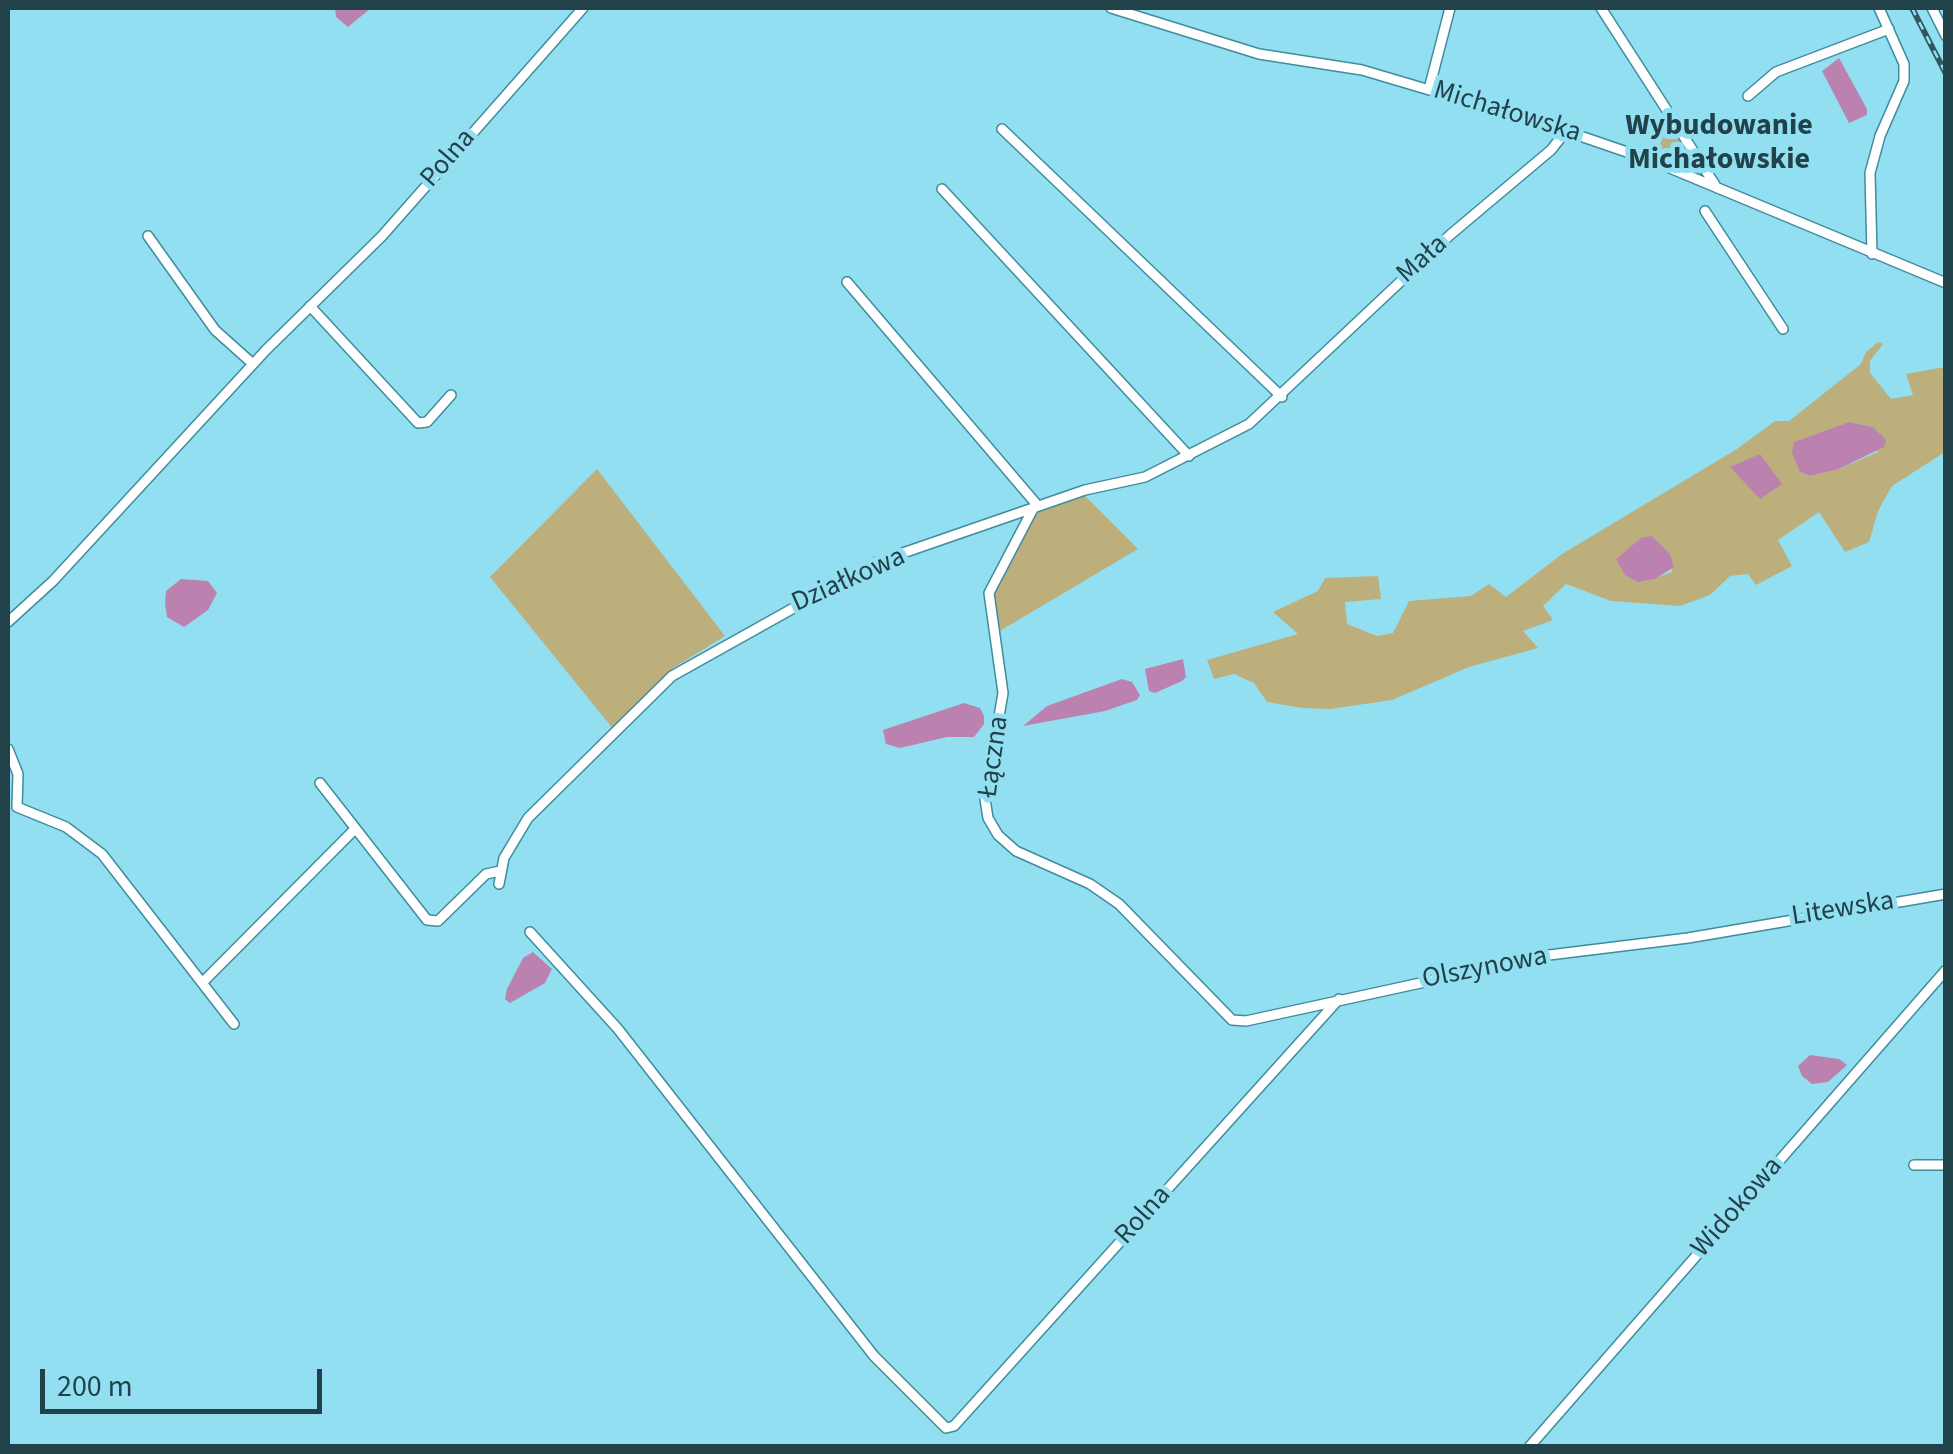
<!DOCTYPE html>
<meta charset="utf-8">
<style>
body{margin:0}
#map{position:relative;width:1953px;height:1454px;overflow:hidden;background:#92dff2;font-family:"Source Sans 3",sans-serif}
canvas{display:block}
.frame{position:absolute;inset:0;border:10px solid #224249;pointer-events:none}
.scale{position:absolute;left:40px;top:1369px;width:282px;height:45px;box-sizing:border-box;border:5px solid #224249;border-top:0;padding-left:12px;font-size:30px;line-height:35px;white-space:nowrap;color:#224249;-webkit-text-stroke:8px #92dff2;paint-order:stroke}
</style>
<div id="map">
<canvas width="1953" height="1454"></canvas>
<div class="frame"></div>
<div class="scale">200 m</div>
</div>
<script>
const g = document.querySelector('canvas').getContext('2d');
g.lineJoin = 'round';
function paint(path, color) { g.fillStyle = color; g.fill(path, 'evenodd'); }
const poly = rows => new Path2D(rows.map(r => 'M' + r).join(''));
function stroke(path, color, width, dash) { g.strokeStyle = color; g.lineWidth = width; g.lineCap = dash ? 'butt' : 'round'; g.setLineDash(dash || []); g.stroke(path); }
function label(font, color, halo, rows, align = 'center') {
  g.font = font + ' "Source Sans 3",sans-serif'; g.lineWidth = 10; g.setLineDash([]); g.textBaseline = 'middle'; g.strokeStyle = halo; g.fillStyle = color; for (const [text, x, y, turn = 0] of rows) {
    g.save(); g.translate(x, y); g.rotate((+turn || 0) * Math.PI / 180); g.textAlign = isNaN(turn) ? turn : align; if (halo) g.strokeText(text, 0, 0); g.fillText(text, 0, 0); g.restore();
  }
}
paint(poly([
 [1670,120,1708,180,1654,159],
 [1878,342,1883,344,1870,361,1870,373,1891,399,1913,395,1906,374,1945,367,1945,452,1892,486,1878,511,1869,542,1845,552,1819,512,1778,540,1792,566,1756,585,1748,574,1730,576,1710,595,1680,606,1611,601,1566,584,1543,606,1553,620,1523,631,1538,648,1469,667,1392,700,1330,709,1302,708,1267,702,1254,683,1234,674,1214,679,1207,660,1298,634,1273,612,1318,591,1325,578,1378,576,1381,599,1345,602,1347,624,1377,636,1393,633,1409,601,1471,596,1489,584,1506,597,1562,554,1737,449,1775,421,1789,421,1861,364,1866,352],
 [1849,422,1873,427,1878,452,1839,469,1810,476,1800,472,1795,442],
 [1652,536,1670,554,1672,572,1647,581],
 [597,469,725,636,673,668,614,730,490,577],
 [1085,496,1138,549,998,632,992,594,1037,511]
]), '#bdaf7b');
paint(poly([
 [335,8,371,8,348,27,336,17],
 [1839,58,1867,109,1867,115,1849,123,1822,71],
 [1849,422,1873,427,1886,440,1884,447,1839,469,1810,476,1800,472,1792,453,1794,442],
 [1760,454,1782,484,1760,499,1730,467],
 [1652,536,1670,554,1674,567,1655,579,1638,582,1625,575,1616,559,1641,538],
 [181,579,208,581,217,593,208,610,184,627,167,617,165,604,166,591],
 [1183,659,1186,677,1182,681,1155,693,1149,691,1145,669],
 [1122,679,1132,682,1140,695,1137,700,1105,711,1023,726,1047,706],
 [964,703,980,708,984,716,984,724,974,737,947,737,900,748,886,744,883,730],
 [533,952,552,969,545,983,510,1003,505,999,507,989,523,958],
 [1810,1055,1839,1059,1847,1065,1828,1082,1812,1084,1802,1076,1798,1066]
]), '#bc82af');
const minor = poly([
 [1111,8,1259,54,1362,70,1551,126,1653,161,1946,283],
 [1601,8,1717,188],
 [1932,8,1946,36],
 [1429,89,1450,8],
 [1748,96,1776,72,1889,29],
 [1002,129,1282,397],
 [942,189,1189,456],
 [1705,211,1783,329],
 [148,236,215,330,253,364],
 [1872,254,1870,173,1880,136,1904,81,1904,64,1879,8],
 [847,282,1038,506],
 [310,306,418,423,427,422,451,395],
 [1034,507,989,593,1003,693,985,799,988,818,998,835,1016,851,1090,884,1119,904,1232,1020,1246,1021,1549,955,1688,938,1946,894],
 [8,622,53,581,266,350,382,236,583,8],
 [8,749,18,774,17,807,66,827,102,854,234,1024],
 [320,783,427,920,438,921,486,874,500,871],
 [499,884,504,858,528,818,672,676,874,563,1085,490,1145,477,1249,424,1450,235,1551,150,1566,131],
 [530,932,618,1029,874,1356,946,1428,954,1426,1339,999],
 [202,983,355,829],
 [1914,1165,1946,1165],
 [1530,1446,1946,970]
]);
stroke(minor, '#3f8c9e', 12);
stroke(minor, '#fff', 9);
const rail = poly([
 [1912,8,1946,74]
]);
stroke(rail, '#315760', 6);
stroke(rail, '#92dff2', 2.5, [8]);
label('28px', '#224249', '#92dff2', [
 ["Michałowska",1507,113,17],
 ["Polna",449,159,-49],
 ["Mała",1423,260,-42],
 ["Działkowa",849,581,-24],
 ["Łączna",995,757,-82],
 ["Litewska",1843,910,-9],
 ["Olszynowa",1485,969,-11],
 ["Widokowa",1738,1208,-49],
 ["Rolna",1144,1216,-48]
]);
label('bold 30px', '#224249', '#92dff2', [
 ["Wybudowanie",1719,127],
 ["Michałowskie",1719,161]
]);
</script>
